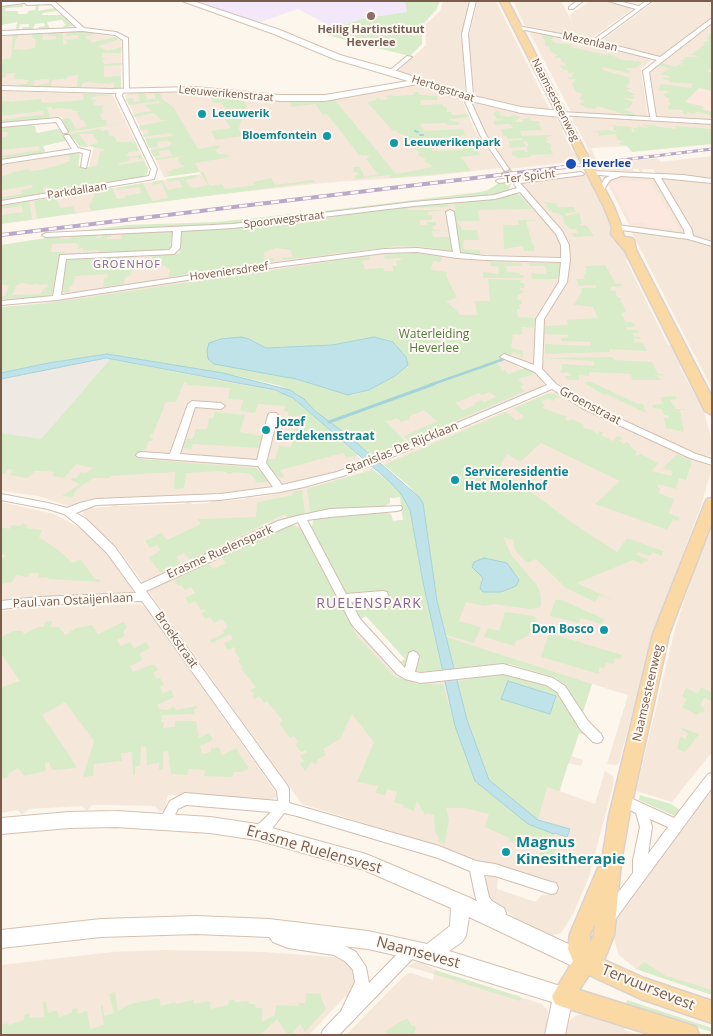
<!DOCTYPE html>
<style>
body{margin:0}
#map{position:relative;width:713px;height:1036px;overflow:hidden;background:#fdf6ec;font-family:"Open Sans",sans-serif}
canvas{display:block}
.frame{position:absolute;inset:0;border:2px solid #7a5c4d;pointer-events:none}
</style>
<div id="map">
<canvas width="713" height="1036"></canvas>
<div class="frame"></div>
</div>
<script>
const g = document.querySelector('canvas').getContext('2d');
g.lineJoin = 'round';
function paint(path, color) { g.fillStyle = color; g.fill(path, 'evenodd'); }
const poly = rows => new Path2D(rows.map(r => 'M' + r).join(''));
function stroke(path, color, width, dash) { g.strokeStyle = color; g.lineWidth = width; g.lineCap = dash ? 'butt' : 'round'; g.setLineDash(dash || []); g.stroke(path); }
function label(font, color, halo, rows, align = 'center') {
  g.font = font + ' "Open Sans",sans-serif'; g.lineWidth = 4; g.setLineDash([]); g.textBaseline = 'middle'; g.strokeStyle = halo; g.fillStyle = color; for (const [text, x, y, turn = 0] of rows) {
    g.save(); g.translate(x, y); g.rotate((+turn || 0) * Math.PI / 180); g.textAlign = isNaN(turn) ? turn : align; if (halo) g.strokeText(text, 0, 0); g.fillText(text, 0, 0); g.restore();
  }
}
paint(poly([
 [443,1,469,1,462,35,465,94,397,72,426,45,425,25,440,11],
 [477,1,496,1,550,110,528,108,474,96,469,37],
 [513,1,561,1,573,24,569,15,589,2,605,1,634,8,590,39,525,26],
 [655,1,712,1,712,17,661,57,601,41],
 [712,24,712,91,699,88,684,104,712,110,712,121,656,118,649,72],
 [528,30,591,43,652,59,641,69,648,117,571,112],
 [80,31,110,36,121,40,121,88,118,89,1,86,1,35],
 [415,85,422,85,461,98,474,129,501,168,430,176,334,182,187,198,1,224,1,206,201,174,200,172,164,177,125,96,129,93,198,92,278,101,329,100],
 [1,91,112,94,148,168,147,174,137,179,1,200,1,165,78,153,79,167,81,168,89,167,94,147,79,146,74,139,43,146,45,152,40,154,1,160,1,127,29,125,35,126,36,132,38,133,66,127,62,118,57,117,1,123],
 [473,101,554,115,563,129,562,131,573,152,576,153,580,161,509,169,486,135,471,103],
 [571,116,712,124,712,138,654,145,591,148,596,159,591,159,588,153,589,151,577,127,575,126],
 [712,156,712,178,655,173,653,169,642,170,643,172,640,172,638,169,633,169,634,172,604,170,597,169,594,165,657,158,661,162],
 [587,171,593,182,593,189,629,259,626,260,628,264,668,345,674,345,684,366,679,366,704,411,710,434,712,449,710,456,695,455,582,401,557,386,543,370,544,322,565,284,570,254,567,242,563,233,520,183,585,174],
 [618,177,655,178,686,230,681,235,678,235,629,225,608,184,611,179],
 [659,178,712,184,712,242,695,238],
 [516,194,521,194,555,232,562,245,561,257,462,254,459,253,452,211,447,211,452,252,411,248,370,250,67,294,61,292,66,259,177,253,179,252,180,230,244,226,428,203,491,200],
 [173,230,171,250,62,256,52,296,1,301,1,245,60,236],
 [635,230,687,239,712,245,712,389,631,231],
 [397,252,420,252,475,260,562,263,557,286,538,318,534,365,522,362,503,353,276,313,49,303,1,307,41,303,82,295,350,257],
 [505,359,522,369,525,368,535,371,545,386,361,463,310,479,255,489,217,494,92,499,69,506,38,496,1,491,1,433,33,437,166,401,190,374,275,390,338,437,362,461,374,456,330,423],
 [550,392,558,392,561,393,560,394,579,406,712,467,702,503,654,632,619,763,616,765,607,764,628,695,592,684,583,712,564,684,554,677,510,664,473,668,472,666,455,670,437,601,423,503,408,485,384,465,373,470,390,482,401,494,410,510,423,582,442,671,421,672,408,668,401,662,405,659,366,616,357,621,312,529,313,521,324,515,384,512,391,514,393,521,403,520,400,497,390,498,390,503,383,507,320,511,292,516,144,584,116,546,82,514,87,508,110,507,114,504,119,506,183,504,189,501,192,504,209,503,214,500,223,501,245,499,248,496,253,498,270,495,317,485,362,472,365,468,370,469,385,463,387,459,392,460,408,452,411,449,415,449,437,440,439,436,444,437,465,428,465,425,472,425],
 [1,502,54,514,82,529,107,554,123,574,133,590,133,593,26,598,1,602],
 [289,525,297,525,304,530,352,625,395,672,401,676,496,673,579,733,572,756,583,760,581,766,568,763,560,791,595,804,605,771,613,776,614,782,589,877,573,914,561,933,549,936,517,920,510,913,493,904,490,902,485,879,488,876,494,876,498,879,497,889,536,902,541,895,550,895,553,883,497,864,480,863,452,850,302,804,148,591],
 [712,528,712,752,672,802,636,791,675,629,702,547],
 [138,604,145,606,274,790,277,797,270,800,168,795,165,809,160,812,155,806,111,805,92,805,87,811,82,806,29,809,22,815,18,810,1,813,1,611,29,608],
 [712,790,712,995,636,969,618,954,614,937,615,917,687,815,691,817],
 [163,950,264,952,345,958,351,964,357,979,349,996,345,997,309,1035,1,1035,1,965,112,952],
 [417,962,424,963,435,970,542,1004,547,1009,548,1014,545,1035,346,1035,406,974,411,973,433,980,434,974,406,966],
 [586,1014,625,1025,624,1030,639,1035,565,1035,569,1021,577,1015]
]), '#f5e8da');
paint(poly([
 [699,88,712,91,712,110,683,104],
 [650,181,679,230,672,230,671,228,648,227,645,222,632,223,611,182]
]), '#fde8e0');
paint(poly([
 [98,359,110,359,41,439,1,433,1,379]
]), '#efe9e4');
paint(poly([
 [190,1,440,1,436,10,423,25,422,30,367,17,334,28,298,9,257,23]
]), '#f3e8fa');
paint(poly([
 [405,1,440,1,436,10,422,25,422,44,410,56,364,45,321,33,373,15,375,17,407,12],
 [39,4,38,11,54,8,57,11,43,13,42,15,61,15,73,26,64,28,63,26,66,25,62,20,47,22,50,29,39,29,39,27,45,26,44,23,35,24,33,29,22,30,23,27,29,27,29,24,20,24,19,30,16,30,17,22,1,25,1,6,23,5,23,7,6,8,5,11,18,11,18,14,25,14,28,13,28,11,35,10,36,6,29,5],
 [63,31,63,44,68,44,66,40,79,39,78,35,66,36,67,31,98,33,84,37,91,41,90,43,116,37,119,39,98,46,107,51,122,47,121,53,102,53,102,58,106,58,102,60,104,64,122,63,121,65,104,66,104,77,121,76,121,88,113,89,115,82,109,84,87,82,83,83,80,89,77,89,78,75,69,76,65,79,52,80,51,89,38,88,38,85,42,84,49,83,49,79,35,80,33,88,18,87,20,84,26,84,29,80,14,79,15,73,6,74,6,77,1,78,1,60,11,58,13,34,19,34,15,41,14,49,25,50,35,48,36,39,33,38,32,33,44,32,42,40,56,39,56,36,48,36,48,32],
 [712,32,712,68,707,71,712,73,712,91,699,88,685,102,705,107,701,109,712,112,712,116,698,112,694,113,695,115,687,112,687,115,683,113,682,110,668,109,668,106,671,104,668,101,670,99,664,96,663,94,668,93,668,91,658,90,661,84,692,88,691,85,695,84,669,82,669,80,662,79,663,77,671,78,667,75,661,75,660,74,670,69,658,65,661,63,676,67,678,65,688,66,678,64,684,63,678,60,683,61,684,59,682,58,686,59,684,57,699,57,688,54,692,54,705,44,702,42,708,41,709,39,707,38,710,35,708,35],
 [540,33,561,37,554,37,551,40,555,43,572,45,571,47,606,55,610,54,622,60,640,61,641,64,636,68,627,68,627,70,631,71,628,73,602,67,603,70,631,78,628,79,630,82,626,87,632,89,625,90,636,95,630,95,634,97,633,99,623,98,633,102,629,108,624,109,635,114,635,117,597,106,596,109,587,108,580,104,581,102,585,101,579,99,583,94,576,92,572,84,576,79,569,79,567,77,572,77,573,73,567,73,569,71,562,69,560,65,566,66,564,63,569,62,562,63,561,58,556,58,554,57,557,56,557,55,551,52,549,46,545,46,545,41],
 [153,92,160,93,163,100,174,108,198,149,219,145,220,147,215,150,218,154,227,154,230,157,195,163,200,172,164,177,170,174,166,172,186,166,181,165,178,160,178,158,184,156,156,160,155,158,173,156,169,150,158,151,160,156,154,157,150,150,167,147,172,144,171,142,167,141,157,142,158,147,149,148,145,139,173,136,170,133,144,137,143,135,149,133,147,129,141,131,139,126,169,120,161,120,154,113,134,117,133,115,139,113,151,111,145,105,159,103,159,101,129,105,126,99,132,98,134,102,140,101,138,93,144,93,147,99,156,99],
 [207,92,237,96,243,101,247,106,240,124,239,129,242,136,216,140,211,131,231,128,225,119,231,117,221,102,214,103],
 [416,92,418,92,420,95,437,96,437,100,422,100,420,101,421,105,441,104,447,108,447,112,451,112,452,115,468,114,469,117,450,119,449,120,458,122,459,125,447,125,446,123,420,124,424,131,463,129,465,135,429,139,466,138,467,140,461,141,459,144,431,145,432,151,463,150,462,144,472,144,476,151,479,151,478,152,481,155,461,157,471,171,391,178,390,175,355,179,355,175,358,175,357,172,353,172,354,167,359,167,362,171,364,177,378,174,366,159,370,156,359,155,327,114,323,115,315,104,292,107,290,104,294,101,335,100,396,174,433,167,428,163,424,163,426,162,424,160,426,159,417,155,419,154,419,151,410,147,413,147,411,144,413,144,408,140,405,141,407,139,406,136,398,133,397,130,393,131,367,102,377,100,376,98,378,98,381,100,389,99,385,96,391,95,395,96,414,95,413,93],
 [83,94,112,95,91,97,92,100,96,100,96,101,93,102,94,105,104,106,102,107,103,113,100,114,102,120,106,120,107,124,103,126,126,123,69,132,62,119,70,118,76,129,87,126,83,120,80,120,77,111,72,111,73,109,56,108,53,110,52,107,47,107,50,118,1,123,1,120,44,114,43,111,1,116,1,98,3,98,2,101,10,101,10,102,41,99,41,102,46,103,84,100],
 [496,111,501,112,499,115,508,117,514,115,520,117,515,122,522,122,523,119,527,119,528,117,532,117,529,120,533,121,539,121,540,124,535,125,540,125,541,130,520,131,521,134,522,136,552,135,546,138,549,140,546,141,547,143,550,143,552,147,550,147,553,154,531,155,531,157,519,158,512,155,512,151,524,150,525,152,528,152,526,147,529,146,526,141,523,142,526,146,524,147,509,148,510,145,508,141,522,140,522,138,508,139,506,136,503,136,501,129,513,128,510,124,495,125,493,121,504,120,495,118,496,116,493,115],
 [642,124,675,129,676,126,712,129,712,144,632,152,626,145,621,145,619,143,624,141,617,140,616,134,597,136,599,135,598,132,594,131,608,130,621,133,613,130,615,127,608,125,631,127,632,132,635,132,633,128,637,128,637,126,649,128],
 [29,125,35,126,36,132,38,133,62,128,68,135,66,135,69,140,43,146,45,151,42,154,1,160,1,156,40,150,39,146,1,150,1,138,7,136,8,132,1,132,1,127],
 [100,129,101,131,108,130,109,136,114,136,117,141,115,142,135,142,139,151,129,152,126,156,131,157,141,155,143,159,139,159,138,157,129,158,129,161,119,163,119,165,144,161,148,170,147,174,137,179,49,193,47,187,43,188,44,193,1,200,1,194,3,197,22,194,21,190,33,188,32,185,3,190,1,189,1,177,12,173,12,172,29,169,30,171,40,170,56,166,70,161,68,159,71,158,67,155,78,153,80,155,78,165,81,168,97,166,100,152,104,151,104,149,91,147,90,145,98,143,93,134,79,134,88,147,84,147,79,146,70,134],
 [200,172,203,172,210,186,222,184,225,189,255,185,253,182,271,178,275,185,313,180,315,182,91,211,89,206,94,196,94,191,112,188,117,199,125,198,125,196,142,193,139,187,117,190,116,188,143,183,152,201,168,198,162,183,153,185,152,182,162,180,168,190,183,187,179,180,170,182,166,179,197,175,195,178,186,180,189,186,194,188,208,185],
 [509,181,511,184,509,190,498,194,421,201,254,221,254,223,74,232,127,225,217,222,340,209,480,192,488,190,501,182],
 [514,194,520,195,532,209,478,210,480,221,458,221,462,230,477,230,479,240,464,240,463,246,465,250,480,250,480,255,461,253,453,210,456,210,454,202,491,200],
 [56,197,60,208,73,206,75,212,78,213,1,224,1,215,23,212,22,206,2,209,1,206,29,201,32,219,37,218,34,201],
 [447,202,448,207,407,208,408,210,445,210,427,212,428,215,432,215,432,220,420,220,420,225,427,225,427,222,436,222,436,225,432,227,434,230,449,230,432,231,433,237,450,237,452,250,450,251,425,247,397,246,283,260,282,258,292,257,291,250,276,248,264,252,265,259,274,258,274,261,169,277,170,269,166,268,166,266,150,266,149,270,141,268,131,271,130,276,125,277,124,284,103,287,104,278,107,278,108,274,75,276,73,286,70,286,69,292,62,292,67,260,137,256,137,261,150,263,152,255,180,254,181,230,244,226],
 [543,202,556,203,558,207,573,207,576,212,565,213,566,216,579,213,582,223,579,225,586,225,594,236,574,237,572,233,578,233,576,229,570,229,564,223,563,217,558,213,553,213,546,206,548,205],
 [518,220,542,220,526,221,532,243,535,247,534,251,524,251,523,246,504,249,503,225,519,225],
 [172,231,170,250,99,253,99,250,83,251,83,248,78,249,79,245,77,245,77,243,52,244,51,252,65,252,64,255,59,256,52,294,41,297,1,299,1,296,5,296,9,285,1,285,1,245,60,236,60,239,70,239,71,235,99,233,96,238,101,238,102,233,112,233,111,237,107,237,107,239,121,239,122,232],
 [22,283,32,285,38,283,38,285,48,284,47,288,43,289,41,294,12,295,16,286],
 [415,253,442,257,441,262,433,261,431,270,447,272,446,276,457,298,446,301,461,315,477,315,475,301,490,301,488,279,523,280,519,282,524,283,525,288,520,288,520,290,525,291,517,296,518,300,521,300,522,304,519,305,520,309,517,309,517,311,518,317,535,318,534,328,522,327,522,335,513,334,511,348,523,351,523,357,513,352,509,356,503,354,505,359,496,363,502,368,500,369,502,371,505,370,509,374,525,368,533,371,534,374,518,379,524,385,520,387,525,391,409,441,404,436,437,421,424,410,416,414,413,414,409,417,410,419,401,422,397,418,390,421,388,420,385,421,406,442,374,456,315,411,296,393,281,386,238,376,107,354,48,363,1,373,1,307,49,303,369,256,370,260,362,261,365,269,383,268,384,271,394,271,392,266,397,266,396,261,401,260,401,258,385,259,384,255],
 [374,337,393,342,406,357,408,365,369,390,353,395,348,395,296,379,210,362,249,339,266,348,332,345],
 [490,392,496,397,484,402,482,400,474,403,475,405,463,410,455,403,479,393,482,395],
 [490,262,521,263,522,266,506,266,507,272,519,273,520,275,523,275,524,278,483,278,483,272,499,274,498,266,490,266],
 [529,263,559,263,561,265,559,275,557,279,532,279,531,273,547,274,545,266,529,266],
 [605,265,615,282,612,283,622,284,623,286,611,287,611,290,616,291,616,295,622,300,619,301,623,304,626,312,621,313,626,322,632,322,634,324,635,327,626,327,627,330,638,330,639,333,633,333,633,336,640,337,641,339,634,339,634,342,643,343,647,351,610,349,610,352,545,354,545,344,591,346,591,342,561,341,561,338,568,338,568,335,545,334,545,326,568,325,567,320,598,318,593,307,574,305,582,291,581,288,596,288,596,285,579,286,576,279,585,279,583,275,586,274,585,270,587,270,585,266],
 [612,357,614,360,652,362,658,374,662,374,664,376,655,375,661,380,632,380,631,374,589,372,589,376,579,375,579,380,568,380,565,377,571,375,566,372,562,373,559,370,562,370,562,364,594,366,594,361,544,358],
 [110,359,283,393,293,398,358,455,347,458,343,453,280,470,284,477,280,478,265,463,266,459,275,459,279,446,291,447,298,416,288,416,289,412,284,411,285,406,258,404,255,413,240,411,243,400,229,399,228,397,230,388,187,385,187,383,184,382,176,402,166,402,153,434,151,434,149,437,153,438,152,441,149,441,147,447,139,454,139,459,256,468,271,481,256,483,255,479,250,474,234,472,229,474,226,472,216,471,186,473,184,488,174,489,175,472,111,476,110,478,93,478,76,490,73,497,62,496,80,484,71,480,72,478,76,478,81,472,86,473,93,468,76,464,64,478,52,476,54,472,44,471,35,471,28,478,10,475,13,470,8,469,4,474,1,473,1,433,41,439],
 [583,382,591,382,636,403,643,404,646,413,606,394,604,395],
 [547,394,556,394,560,397,556,398,553,401,548,398,541,402,545,405,542,408,568,417,565,419,569,421,571,419,579,422,584,426,583,428,590,429,597,434,600,431,603,433,601,435,613,441,617,436,622,438,619,441,624,444,626,442,630,444,630,446,637,452,635,456,641,454,658,463,652,471,671,476,673,471,663,469,660,471,677,454,692,461,686,480,679,478,676,489,658,484,657,487,661,489,658,493,674,499,669,513,680,518,678,521,673,519,667,530,665,529,595,504,620,481,541,443,520,462,507,454,499,468,574,524,617,552,627,538,663,551,662,556,652,552,650,556,638,552,637,554,641,557,648,559,647,562,644,561,642,564,633,560,577,583,615,601,599,595,595,602,566,588,536,559,527,563,515,550,513,540,503,537,512,556,537,585,541,596,541,605,539,608,529,609,495,604,483,606,466,602,459,621,481,627,474,643,446,635,437,601,423,503,408,485,384,465,506,412,516,420,520,419,524,417,514,408],
 [675,396,677,399,670,400,676,409,687,409,680,410,684,432,666,428,664,418,669,418,668,415,664,415,662,409,653,408,652,405,662,404,661,397],
 [215,412,245,415,240,432,262,436,258,448,193,444,191,449,183,448,186,439,193,439,196,429,207,429,209,418,213,418],
 [373,470,390,482,401,494,410,510,423,582,442,671,421,672,408,668,401,662,405,659,366,616,357,621,312,529,313,521,318,517,384,512,391,514,393,521,403,520,400,497,390,498,390,503,383,507,310,512,307,489],
 [302,490,305,513,286,519,287,515,283,515,190,560,184,553,176,557,181,564,161,573,149,558,161,550,157,545,150,548,145,541,161,533,167,540,201,524,197,519,256,517,257,502,293,495,292,492],
 [22,523,27,525,26,528,42,530,39,537,62,553,72,563,80,559,95,579,99,579,101,582,48,579,49,577,38,578,39,573,29,573,28,577,16,575,12,582,1,584,1,557,4,558,6,555,1,554,1,527,9,529,12,525,21,526],
 [286,526,295,526,301,529,357,636,394,676,417,684,443,684,455,726,475,781,534,827,554,834,553,837,548,835,546,841,558,845,554,854,560,857,559,862,551,859,547,864,538,861,541,850,532,847,532,837,521,834,518,844,509,841,509,838,485,827,489,814,465,808,446,808,449,819,445,844,437,841,439,839,435,831,434,815,426,813,425,815,417,801,414,811,403,807,404,805,394,802,397,792,387,789,385,795,375,793,378,786,357,782,374,742,352,714,340,739,323,749,326,755,318,759,316,764,311,762,305,771,300,764,304,761,300,756,307,752,305,750,301,752,295,744,298,742,294,736,290,738,279,723,283,721,267,701,264,703,259,696,255,699,252,695,255,693,250,691,256,687,241,669,243,668,238,661,240,659,234,651,236,650,234,647,228,650,224,643,233,639,230,634,212,643,210,640,224,633,223,631,228,626,222,619,214,623,210,617,206,619,201,613,205,612,204,609,201,610,195,601,189,604,185,598,195,593,191,587,185,590,181,585,178,586,174,580,208,563,213,569,226,563,221,557],
 [555,600,562,600,604,619,602,624,581,618,578,623,550,616],
 [505,612,534,616,537,619,528,636,516,641,514,646,484,637,488,628,499,631],
 [52,621,51,627,59,627,65,635,76,628,92,625,98,634,123,622,127,627,123,632,125,636,117,640,121,646,130,642,134,648,146,642,150,648,139,654,143,660,130,666,133,672,154,664,158,670,153,673,157,679,160,678,164,685,159,687,163,693,171,690,174,697,157,705,160,709,167,710,174,706,176,710,196,706,198,708,193,710,195,714,162,715,161,722,164,722,163,728,175,727,175,721,196,721,199,738,209,733,213,740,200,746,202,754,211,752,211,748,219,747,222,755,236,748,249,769,242,772,234,772,232,777,204,776,205,770,189,769,187,775,171,774,168,751,163,752,163,769,159,770,159,763,147,765,146,747,141,746,140,765,135,767,135,775,133,775,132,752,121,753,122,761,94,764,93,776,83,777,94,741,65,702,42,715,75,764,76,768,52,770,49,762,45,763,46,771,24,776,18,768,8,774,9,777,1,779,1,687,20,681,1,653,1,637,13,631,22,631,24,634,38,627,44,627,45,622],
 [549,633,622,655,620,659,615,658,614,664,606,663,604,668,599,667,599,674,541,657],
 [446,637,592,684,583,712,564,684,554,677,510,664,473,668,472,666,455,670],
 [496,673,511,675,552,688,558,691,588,736,579,733,559,791,547,787,538,820,490,781,467,720,458,681,470,679,470,676],
 [701,687,712,693,712,701,704,698,700,705,705,709,703,713,700,712,697,715,682,707,687,699,682,696,686,688,698,694],
 [682,728,699,734,685,752,677,749,680,737,686,739,688,733,682,730],
 [640,795,671,804,680,810,675,816,639,800],
 [644,962,666,976,712,990,712,995,636,969],
 [435,970,521,997,520,1001,434,974],
 [115,992,118,1011,130,1004,159,998,161,1006,175,1002,176,1004,193,1000,194,1004,210,1001,210,1009,228,1005,229,1000,235,1000,235,1002,248,1001,249,1004,255,1004,256,1008,262,1008,262,1022,275,1015,276,1005,298,1006,299,1003,305,1003,306,993,321,994,321,998,326,1009,305,1032,300,1024,291,1035,288,1035,277,1019,260,1035,1,1035,1,1020,2,1025,8,1023,9,1025,24,1020,24,1015,29,1013,30,1018,44,1017,43,1002,46,1001,48,1013,57,1010,59,1017,72,1013,72,1009,77,1008,78,1014,87,1011,90,1029,104,1025,101,1006,103,1005,104,1016,114,1013,109,994],
 [627,1000,712,1028,712,1032,625,1006],
 [407,1018,411,1025,416,1027,414,1035,387,1035,385,1031]
]), '#d8ecc9');
const water = poly([
 [241,337,249,339,266,348,332,345,374,337,393,342,406,357,408,365,395,376,369,390,348,395,296,379,214,364,208,359,207,350,209,343,221,339,241,337],
 [107,354,223,373,290,390,304,399,315,411,350,437,419,497,423,503,437,601,467,720,489,780,538,820,570,829,567,837,555,833,554,834,528,824,475,781,455,726,450,704,423,582,410,510,401,494,390,482,293,398,275,390,106,358,1,379,1,373,48,363,107,354],
 [484,558,507,563,519,580,516,586,501,592,483,592,480,588,483,578,472,567,474,562,484,558],
 [508,681,556,696,550,714,501,699,508,681]
]);
paint(water, '#bfe3e8');
stroke(water, '#a5d3da', 1);
stroke(poly([
 [415,131,418,132],
 [420,135,423,135]
]), '#a5d3da', 2);
stroke(poly([
 [430,385,504,359]
]), '#a5d3da', 2.5);
stroke(poly([
 [329,422,434,384]
]), '#a5d3da', 3);
stroke(poly([
 [506,169,515,182]
]), '#dcd0c4', 8, [8, 4]);
const street = poly([
 [13,1,54,1,84,28,116,32,128,38,129,92,124,91,123,40,115,35,82,31,1,35,1,31,77,28,51,4,27,5,25,3,1,6,1,2,13,1],
 [470,1,476,1,468,34,473,95,471,102,486,135,509,169,506,171,504,170,480,135,465,102,467,95,462,34,470,1],
 [577,1,583,1,573,9,569,9,569,7,577,1],
 [608,1,618,1,639,6,646,1,652,1,598,41,660,57,712,18,712,23,649,72,656,117,712,120,712,124,559,115,559,113,561,112,650,117,643,71,657,60,594,44,515,28,518,26,593,40,636,9,608,1],
 [407,56,412,57,393,73,389,73,389,71,407,56],
 [120,89,123,91,122,96,157,169,154,179,1,205,1,201,149,176,151,169,116,96,117,91,120,89],
 [58,118,61,120,68,132,67,133,63,133,56,122,1,127,1,123,58,118],
 [65,135,69,135,78,148,90,151,86,168,81,167,83,153,79,152,1,164,1,160,72,149,64,136,65,135],
 [592,171,683,175,712,179,712,183,661,178,692,230,693,236,712,242,712,246,688,239,614,229,614,225,617,225,685,234,684,230,654,178,621,176,610,180,603,191,601,192,598,190,605,178,610,176,590,174,590,172,592,171],
 [581,172,584,174,583,175,520,183,562,231,569,245,570,260,567,282,544,319,542,369,556,384,588,404,696,454,712,459,712,465,690,458,582,408,552,389,385,460,343,476,304,487,280,492,220,500,96,505,76,513,86,519,115,547,141,584,278,521,297,516,330,509,401,506,402,508,401,510,397,511,330,517,307,520,346,594,383,591,387,592,388,595,387,598,383,599,351,602,360,619,405,668,409,653,413,651,417,653,419,656,415,672,421,673,503,664,553,678,565,686,588,721,601,734,603,738,601,742,597,743,593,742,580,729,557,692,546,685,503,674,421,683,405,679,397,674,352,625,298,522,286,527,146,591,287,785,289,789,289,803,439,846,476,861,495,864,551,882,556,883,558,888,556,893,551,894,495,876,484,875,489,897,492,901,504,908,506,913,504,918,499,920,482,911,476,899,470,871,438,858,297,816,284,813,271,830,257,838,252,836,251,832,252,828,261,822,271,812,186,805,178,809,170,825,165,827,160,825,159,821,170,801,185,793,278,801,277,791,142,601,39,605,1,609,1,601,39,597,136,593,107,553,78,525,64,514,48,509,1,500,1,494,48,503,67,508,80,503,96,499,220,494,273,487,258,466,138,457,136,455,138,453,141,452,170,454,188,404,192,401,221,403,225,406,221,409,195,407,180,454,257,460,268,415,270,413,276,413,278,415,266,463,282,485,337,472,379,456,547,385,535,372,500,357,504,354,534,365,536,319,559,282,561,262,485,260,457,258,417,252,384,253,246,271,57,300,1,305,1,301,53,296,60,255,169,250,172,247,173,231,46,237,42,235,46,233,233,224,413,202,494,195,517,188,512,181,499,183,496,181,497,180,520,176,522,177,523,179,581,172],
 [520,192,556,234,561,245,561,258,485,256,460,253,454,212,450,210,446,212,453,252,417,248,384,249,246,267,61,295,66,259,174,254,180,248,181,231,233,228,413,206,495,199,520,192],
 [712,773,712,788,614,921,609,923,604,921,602,916,604,911,633,873,633,860,640,827,636,813,618,804,616,800,618,796,622,794,626,796,674,818,708,774,712,773],
 [650,819,668,827,648,854,652,827,650,819],
 [272,924,288,934,336,941,356,952,366,967,369,983,407,944,412,942,417,944,419,949,417,954,339,1035,321,1035,323,1030,341,1011,355,982,353,970,346,962,334,955,288,948,273,942,265,931,267,926,272,924]
]);
const secondary = poly([
 [182,1,193,1,280,30,340,55,394,70,465,94,521,107,561,111,565,114,561,117,521,113,459,98,418,84,325,101,280,101,195,91,110,93,1,90,1,86,110,89,195,87,280,95,325,95,408,81,334,59,274,34,182,1],
 [116,811,210,817,257,824,366,854,468,897,592,955,595,962,592,969,585,972,469,917,466,936,462,942,449,951,570,989,573,996,565,1035,545,1035,552,1002,412,959,368,949,269,937,196,934,101,937,1,948,1,930,101,919,196,916,269,919,368,931,427,944,450,926,451,908,364,870,257,840,210,833,116,827,69,828,1,834,1,818,69,812,116,811]
]);
const primary = poly([
 [500,1,508,1,614,207,622,227,623,234,625,237,632,238,634,240,636,250,712,397,712,415,705,411,625,251,611,234,612,227,604,207,500,1],
 [712,498,712,522,669,634,629,816,621,862,614,935,604,960,644,978,712,1001,712,1023,641,999,589,975,579,990,688,1024,696,1027,699,1035,652,1035,563,1007,555,1004,552,996,573,961,568,949,570,934,598,868,601,867,609,816,653,634,705,503,707,499,712,498],
 [595,924,594,934,590,943,590,934,595,924]
]);
stroke(street, '#d1beb0', 2);
stroke(secondary, '#d6c0b0', 2);
stroke(primary, '#dad1cd', 3);
paint(street, '#fff');
paint(secondary, '#fff');
paint(primary, '#fbd9a5');
const railFar1 = poly([
 [556,168,712,149]
]);
const rail = poly([
 [1,235,566,167]
]);
stroke(railFar1, '#b9a8c9', 3);
stroke(rail, '#b9a8c9', 4);
stroke(railFar1, '#fffaf3', 2, [5.5]);
stroke(rail, '#fffaf3', 2.5, [8]);
for (const [x, y, r, color] of [
 [371,16,5,"#8d6e63"],
 [202,114,5,"#0f9aa8"],
 [327,136,5,"#0f9aa8"],
 [394,143,5,"#0f9aa8"],
 [571,164,6,"#1a4fb4"],
 [266,430,5,"#0f9aa8"],
 [455,480,5,"#0f9aa8"],
 [604,630,5,"#0f9aa8"],
 [506,852,5,"#0f9aa8"]
]) { const dot = new Path2D(); dot.arc(x, y, r, 0, 2 * Math.PI); g.fillStyle = color; g.fill(dot); stroke(dot, '#fffaf3', 2); }
label('bold 11px', '#785e54', '#fffaf3', [
 ["Heilig Hartinstituut",371,30],
 ["Heverlee",371,43]
]);
label('11px', '#7a5c4d', '#fffaf3', [
 ["Mezenlaan",590,42,13],
 ["Hertogstraat",443,89,18],
 ["Leeuwerikenstraat",226,94,5],
 ["Naamsesteenweg",555,100,63],
 ["Ter Spicht",530,177,-7],
 ["Parkdallaan",77,191,-9],
 ["Spoorwegstraat",284,220,-7],
 ["Hoveniersdreef",229,272,-8]
]);
label('bold 11px', '#0d838f', '#fffaf3', [
 ["Leeuwerik",212,114],
 ["Bloemfontein",317,136,"right"],
 ["Leeuwerikenpark",404,143]
], 'left');
label('bold 11px', '#164399', '#fffaf3', [
 ["Heverlee",582,164]
], 'left');
g.letterSpacing = '1px';
label('11px', '#846695', '#fffaf3', [
 ["GROENHOF",127,265]
]);
g.letterSpacing = '0px';
label('12px', '#537a41', '#fffaf3', [
 ["Waterleiding",434,335],
 ["Heverlee",434,349]
]);
label('12px', '#7a5c4d', '#fffaf3', [
 ["Groenstraat",590,406,28],
 ["Stanislas De Rijcklaan",402,448,-22],
 ["Erasme Ruelenspark",220,552,-24],
 ["Paul van Ostaijenlaan",73,601,-3],
 ["Broekstraat",176,640,55],
 ["Naamsesteenweg",648,693,-77]
]);
label('bold 12px', '#0d838f', '#fffaf3', [
 ["Jozef",276,423],
 ["Eerdekensstraat",276,437],
 ["Serviceresidentie",465,473],
 ["Het Molenhof",465,487],
 ["Don Bosco",594,630,"right"]
], 'left');
g.letterSpacing = '1px';
label('14px', '#846695', '#fffaf3', [
 ["RUELENSPARK",369,604]
]);
g.letterSpacing = '0px';
label('bold 15px', '#0d838f', '#fffaf3', [
 ["Magnus",516,843],
 ["Kinesitherapie",516,860]
], 'left');
label('15px', '#7a5c4d', '#fffaf3', [
 ["Erasme Ruelensvest",314,850,16],
 ["Naamsevest",418,953,15],
 ["Tervuursevest",648,988,22]
]);
</script>
